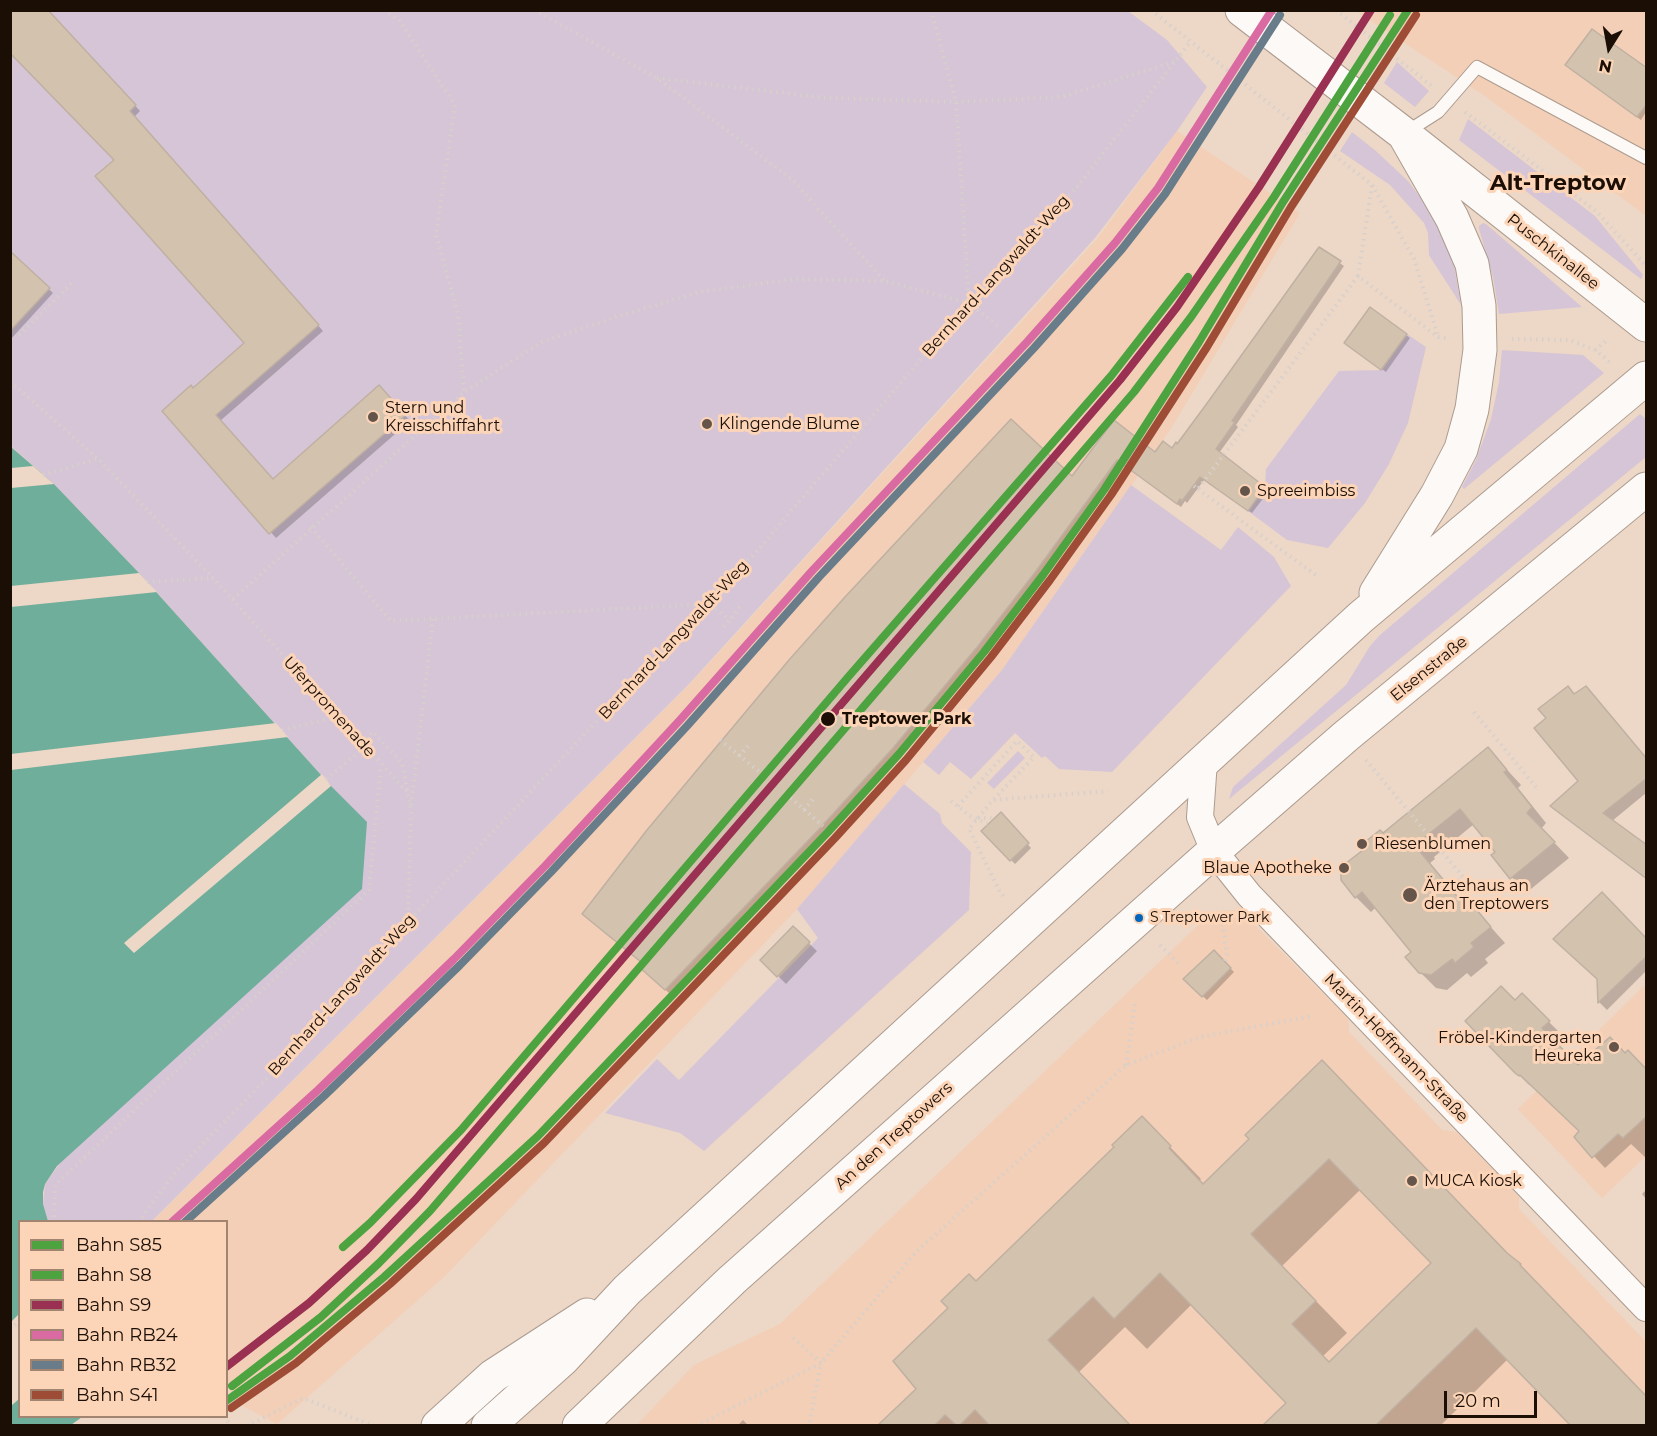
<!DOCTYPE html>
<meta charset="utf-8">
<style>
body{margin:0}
#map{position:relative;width:1657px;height:1436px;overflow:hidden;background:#edd7c7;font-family:Montserrat,sans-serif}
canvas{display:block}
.frame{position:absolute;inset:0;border:12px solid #1b0e05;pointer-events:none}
.legend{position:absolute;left:18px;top:1220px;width:210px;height:198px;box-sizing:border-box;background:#fcd5b8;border:2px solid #a28570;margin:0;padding:8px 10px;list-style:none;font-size:18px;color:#1b0e05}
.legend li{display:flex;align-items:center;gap:12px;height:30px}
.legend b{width:30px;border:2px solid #a28570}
.north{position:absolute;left:1579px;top:18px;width:60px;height:60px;-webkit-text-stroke:4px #fcd5b8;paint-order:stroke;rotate:191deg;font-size:16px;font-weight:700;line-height:24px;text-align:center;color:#1b0e05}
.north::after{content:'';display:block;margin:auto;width:21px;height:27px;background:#1b0e05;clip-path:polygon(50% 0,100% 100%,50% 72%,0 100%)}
.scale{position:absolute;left:1444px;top:1391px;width:93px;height:27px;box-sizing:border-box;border:3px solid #1b0e05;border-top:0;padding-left:8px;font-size:18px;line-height:21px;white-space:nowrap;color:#1b0e05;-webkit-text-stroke:4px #fcd5b8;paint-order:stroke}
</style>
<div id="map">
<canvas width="1657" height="1436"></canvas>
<div class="frame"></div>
<ul class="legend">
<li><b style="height:8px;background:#4ca340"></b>Bahn S85</li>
<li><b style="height:8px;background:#4ca340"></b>Bahn S8</li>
<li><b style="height:8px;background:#9a3052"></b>Bahn S9</li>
<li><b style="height:8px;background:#da6ba2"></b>Bahn RB24</li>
<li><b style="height:8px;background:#697c8a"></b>Bahn RB32</li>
<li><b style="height:8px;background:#9f4c37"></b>Bahn S41</li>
</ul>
<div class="north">N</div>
<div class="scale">20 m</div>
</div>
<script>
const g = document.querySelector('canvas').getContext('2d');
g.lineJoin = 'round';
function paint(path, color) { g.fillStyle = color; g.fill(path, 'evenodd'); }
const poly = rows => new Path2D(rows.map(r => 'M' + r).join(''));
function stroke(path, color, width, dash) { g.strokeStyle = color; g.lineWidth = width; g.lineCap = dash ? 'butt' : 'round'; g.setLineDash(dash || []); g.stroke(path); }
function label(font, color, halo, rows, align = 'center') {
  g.font = font + ' Montserrat,sans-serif'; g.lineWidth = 6; g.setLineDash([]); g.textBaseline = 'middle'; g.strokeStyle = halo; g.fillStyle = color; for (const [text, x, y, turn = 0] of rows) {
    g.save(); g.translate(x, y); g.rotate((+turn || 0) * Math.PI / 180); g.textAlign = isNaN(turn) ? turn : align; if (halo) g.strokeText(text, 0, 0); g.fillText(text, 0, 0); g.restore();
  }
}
paint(poly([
 [1356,11,1646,11,1646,216,1485,96],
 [1177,131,1300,213,1170,430,1002,670,797,909,445,1276,277,1424,241,1405,227,1387,226,1222,152,1222,690,684,1097,239],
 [1240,910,1348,1019,1349,1032,1442,1130,1457,1132,1519,1197,1519,1209,1646,1342,1646,1425,636,1426,694,1365,780,1324,1213,911],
 [1646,984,1646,1156,1602,1198,1518,1109]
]), '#f2cfb6');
paint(poly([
 [10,11,1128,11,1167,40,1207,87,1177,131,1095,238,690,683,152,1221,48,1221,43,1204,45,1184,331,786,139,573,54,484,11,446],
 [1397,62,1429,91,1415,107,1384,83],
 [1468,119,1595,216,1643,275,1641,279,1459,140],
 [1352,132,1376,151,1408,181,1432,213,1449,249,1454,265,1461,305,1429,255,1428,233,1424,223,1390,185,1340,151],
 [1483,223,1486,224,1582,307,1499,314,1493,277,1479,229,1479,226],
 [1407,334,1426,347,1408,423,1389,464,1365,503,1328,548,1287,540,1248,511,1265,487,1266,469,1339,371,1381,370],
 [1502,350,1583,355,1604,373,1464,489,1462,487,1476,460,1491,419,1499,382],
 [1640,414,1646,419,1646,457,1229,799,1233,787,1346,685,1370,646,1380,635],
 [1131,485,1221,550,1238,527,1274,557,1291,586,1112,772,1059,769,1045,756,1042,758,1015,733,971,779,950,762,939,775,923,762,1002,670],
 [1018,751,1025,758,994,789,987,783],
 [904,784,940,814,942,823,971,852,969,910,704,1151,680,1133,605,1113,657,1059,679,1080,818,938,797,909]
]), '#d6c5d6');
paint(poly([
 [10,446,54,484,139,573,331,786,367,822,362,889,57,1166,45,1184,43,1192,43,1204,48,1221,20,1222,20,1416,210,1416,217,1425,11,1425]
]), '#70ae9c');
paint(poly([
 [33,466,54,484,11,488,11,468],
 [139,573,157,592,11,607,11,586],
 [276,723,288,737,11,770,11,754],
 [322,774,331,786,134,953,124,943],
 [19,1314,19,1399,11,1406,11,1322],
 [213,1416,219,1422,214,1425,71,1425,82,1417]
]), '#edd7c7');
paint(poly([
 [47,10,140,111,134,117,323,331,220,421,273,480,384,392,410,421,276,538,164,412,193,390,246,344,116,160],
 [1571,69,1646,70,1646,112,1641,120],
 [1319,249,1344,266,1236,425,1238,427,1219,453,1268,492,1252,513,1204,480,1187,503,1185,501,1181,507,1121,462,1040,575,981,650,896,752,826,829,669,993,640,966,1072,478,1115,422,1155,454,1172,450,1177,446],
 [10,253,53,293,10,340],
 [1406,335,1410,338,1386,372,1349,346],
 [1586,688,1646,759,1646,793,1612,821,1646,847,1646,879,1552,806,1580,782,1575,695],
 [1488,749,1521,785,1518,788,1546,823,1541,829,1569,858,1526,893,1493,856,1497,852,1474,824,1434,857,1435,859,1430,863,1467,908,1471,905,1505,943,1485,959,1488,963,1471,977,1467,973,1447,990,1436,988,1420,972,1413,952,1376,907,1371,912,1356,897,1383,835],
 [1001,814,1031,848,1015,864,983,831],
 [793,928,817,951,786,984,762,960],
 [1646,941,1646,971,1607,1010,1599,1002,1598,979],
 [1214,952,1234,972,1207,1000,1185,979],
 [1522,995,1560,1033,1553,1040,1578,1067,1625,1055,1646,1072,1646,1158,1631,1144,1605,1168,1576,1137,1581,1131,1532,1085,1531,1086,1528,1084,1467,1021,1515,1002],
 [1322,1062,1646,1396,1646,1426,1572,1426,1508,1359,1440,1426,1265,1426,1288,1403,1192,1304,1147,1349,1125,1327,1078,1373,1129,1426,880,1426,918,1389,976,1283,1116,1147,1142,1118,1201,1179,1199,1181,1204,1185,1251,1139],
 [1361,1189,1433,1263,1329,1364,1322,1357,1347,1333,1282,1266],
 [1646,1190,1646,1199,1642,1194],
 [743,1420,749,1426,737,1426]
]), '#0003');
const building = poly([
 [10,10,48,10,136,105,130,111,319,325,216,415,273,479,379,385,406,415,269,534,162,411,191,385,193,388,244,343,95,176,114,160,10,53,10,10],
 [1592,29,1647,68,1647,104,1637,117,1565,65,1592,29],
 [1319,247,1341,261,1232,421,1235,422,1216,449,1265,487,1248,511,1200,477,1182,501,1180,499,1177,504,1117,460,1036,571,978,646,893,748,822,826,665,990,638,966,641,962,582,914,647,830,789,660,845,597,1011,419,1072,476,1114,420,1155,452,1163,441,1172,448,1176,442,1177,444,1208,402,1319,247],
 [10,251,50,288,10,331,10,251],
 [1370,307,1407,334,1381,370,1344,343,1370,307],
 [1568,686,1574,694,1586,686,1647,759,1647,778,1603,813,1647,845,1647,879,1550,806,1578,781,1534,728,1546,718,1538,709,1568,686],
 [1488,747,1507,770,1504,772,1532,807,1527,813,1555,842,1510,879,1491,855,1495,852,1460,809,1420,841,1421,843,1416,847,1466,907,1471,903,1491,927,1471,943,1474,947,1455,963,1452,959,1431,975,1419,973,1405,957,1411,952,1362,892,1355,898,1341,880,1341,867,1363,850,1360,846,1380,830,1383,833,1488,747],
 [1001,812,1029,843,1010,861,981,831,1001,812],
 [1602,892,1647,939,1647,956,1598,1003,1597,979,1553,939,1602,892],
 [793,926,810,942,777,977,760,960,793,926],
 [1214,950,1231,968,1202,997,1183,979,1214,950],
 [1501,986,1515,1000,1522,993,1550,1021,1542,1028,1578,1065,1610,1037,1625,1053,1628,1050,1647,1070,1647,1116,1623,1138,1618,1134,1592,1158,1574,1137,1579,1131,1520,1075,1519,1076,1515,1073,1465,1021,1501,986],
 [1322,1060,1507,1253,1521,1264,1520,1265,1647,1397,1647,1425,1570,1425,1476,1328,1376,1425,1263,1425,1286,1403,1160,1273,1114,1319,1093,1297,1048,1340,1130,1425,989,1425,975,1410,960,1425,956,1425,945,1415,935,1425,878,1425,916,1389,893,1361,948,1308,941,1301,969,1274,976,1281,1114,1147,1112,1145,1142,1116,1171,1146,1169,1148,1203,1184,1249,1139,1245,1135,1322,1060],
 [1329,1159,1431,1263,1329,1362,1292,1324,1316,1301,1251,1234,1329,1159]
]);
paint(building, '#d3c2ae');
stroke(building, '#bfb0a2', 1.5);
const lane = poly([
 [1405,133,1438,112,1477,67,1646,158]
]);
const street = poly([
 [1204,761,1200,817,1214,851,1249,895,1646,1308]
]);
const primary = poly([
 [1242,10,1404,134,1646,325],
 [1376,593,1437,495,1461,449,1472,409,1480,350,1479,306,1472,264,1452,218,1404,134],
 [438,1426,493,1376,587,1315],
 [488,1426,562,1360,627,1290,1361,617,1646,378],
 [579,1426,732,1280,1214,851,1346,736,1646,489]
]);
stroke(lane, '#ac9b8e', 14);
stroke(street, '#ac9b8e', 28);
stroke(primary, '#ac9b8e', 35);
stroke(poly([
 [384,10,399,20,455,105,436,235,458,314,464,392],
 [534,10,657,78,794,181,809,199,884,280],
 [931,10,956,102,969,302],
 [1151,10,1372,185,1414,259,1438,336],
 [1336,10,1433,87],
 [657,78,828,98,956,102,1061,97,1174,62],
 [1465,112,1597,212,1646,266],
 [1358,276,1372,185],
 [19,335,74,281],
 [1512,339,1570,340,1595,350,1612,364],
 [1595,350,1606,341],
 [10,381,98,459,213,578,407,792],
 [43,475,97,459],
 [1194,486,1198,489,1358,276,1438,337,1448,338],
 [1198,489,1317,576],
 [311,527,391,621,710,604,730,620],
 [147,582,212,578],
 [233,599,464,392,542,342,616,317,700,292,796,279,885,281,969,303,998,326],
 [724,627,740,607],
 [1474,712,1536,787],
 [282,730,337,717],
 [720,740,760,772],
 [361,742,373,732,402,763,411,810,408,920],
 [739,756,748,746],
 [1366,760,1463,877,1450,888],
 [326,779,366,747],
 [786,794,823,826],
 [994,800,1108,791],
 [951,801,970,816,988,824],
 [411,805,433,618],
 [958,806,1017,741,1034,757,993,800,969,829,999,890,1004,897],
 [804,810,813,799],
 [978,818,994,818],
 [1222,918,1227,954,1225,961],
 [1160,945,1178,963],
 [1126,1065,1135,1003],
 [57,1222,54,1217,55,1185,369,890,381,765],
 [138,1222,177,1170,277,1068,390,941,757,551,969,303,1077,187,1191,41],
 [10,1329,20,1321],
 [793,1338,821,1363,809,1426],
 [224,1416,231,1426],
 [247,1426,303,1398,374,1426],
 [696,1426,821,1363,917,1251,1126,1065,1200,1037,1312,1016]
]), '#d7d0cb', 4, [1.5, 4.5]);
stroke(lane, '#fcf9f7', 12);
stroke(street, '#fcf9f7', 26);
stroke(primary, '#fcf9f7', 33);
stroke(poly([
 [343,1247,370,1223,461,1130,849,676,1111,376,1188,277],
 [226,1401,290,1356,384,1277,538,1136,828,832,899,754,984,652,1043,575,1104,490,1199,342,1283,202,1408,10]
]), '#4ca340', 8);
stroke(poly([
 [232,1386,321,1317,379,1263,430,1211,1134,392,1191,317,1274,197,1390,15]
]), '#4ca340', 8);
stroke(poly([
 [226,1367,309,1303,367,1250,416,1199,1120,380,1177,307,1259,187,1371,10]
]), '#9a3052', 8);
stroke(poly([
 [172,1222,318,1090,454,959,545,866,680,720,812,571,1027,342,1115,243,1158,188,1272,10]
]), '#da6ba2', 8);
stroke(poly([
 [185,1222,324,1096,460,965,551,872,687,726,819,577,1034,348,1122,249,1165,194,1280,15]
]), '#697c8a', 8);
stroke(poly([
 [231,1408,296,1363,390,1284,544,1143,835,838,906,760,991,657,1050,580,1111,495,1207,347,1291,207,1416,15]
]), '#9f4c37', 8);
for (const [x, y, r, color] of [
 [373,417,6,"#645449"],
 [707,424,6,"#645449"],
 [1245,491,6,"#645449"],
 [828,719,8,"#1b0e05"],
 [1362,844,6,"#645449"],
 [1344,868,6,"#645449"],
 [1410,895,8,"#645449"],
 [1139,918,5,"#0065bd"],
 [1614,1047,6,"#645449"],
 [1412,1181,6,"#645449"]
]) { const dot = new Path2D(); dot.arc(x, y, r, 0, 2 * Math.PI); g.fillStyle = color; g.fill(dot); stroke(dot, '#fcd5b8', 2); }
label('14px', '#1b0e05', '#fcd5b8', [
 ["S Treptower Park",1150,918]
], 'left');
label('16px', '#1b0e05', '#fcd5b8', [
 ["Puschkinallee",1553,252,38],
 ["Bernhard-Langwaldt-Weg",996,276,-48],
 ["Bernhard-Langwaldt-Weg",674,640,-47],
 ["Elsenstraße",1429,669,-39],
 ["Uferpromenade",329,707,48],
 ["Bernhard-Langwaldt-Weg",342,995,-48],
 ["Martin-Hoffmann-Straße",1396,1048,46],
 ["An den Treptowers",894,1136,-42]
]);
label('16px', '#1b0e05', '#fcd5b8', [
 ["Stern und",385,408],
 ["Kreisschiffahrt",385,426],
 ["Klingende Blume",719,424],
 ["Spreeimbiss",1257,491],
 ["Riesenblumen",1374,844],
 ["Blaue Apotheke",1332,868,"right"],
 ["Ärztehaus an",1424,886],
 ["den Treptowers",1424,904],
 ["Fröbel-Kindergarten",1602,1038,"right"],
 ["Heureka",1602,1056,"right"],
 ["MUCA Kiosk",1424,1181]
], 'left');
label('bold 16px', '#1b0e05', '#fcd5b8', [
 ["Treptower Park",842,719]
], 'left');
label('bold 22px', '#1b0e05', '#fcd5b8', [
 ["Alt-Treptow",1558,184]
]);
</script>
